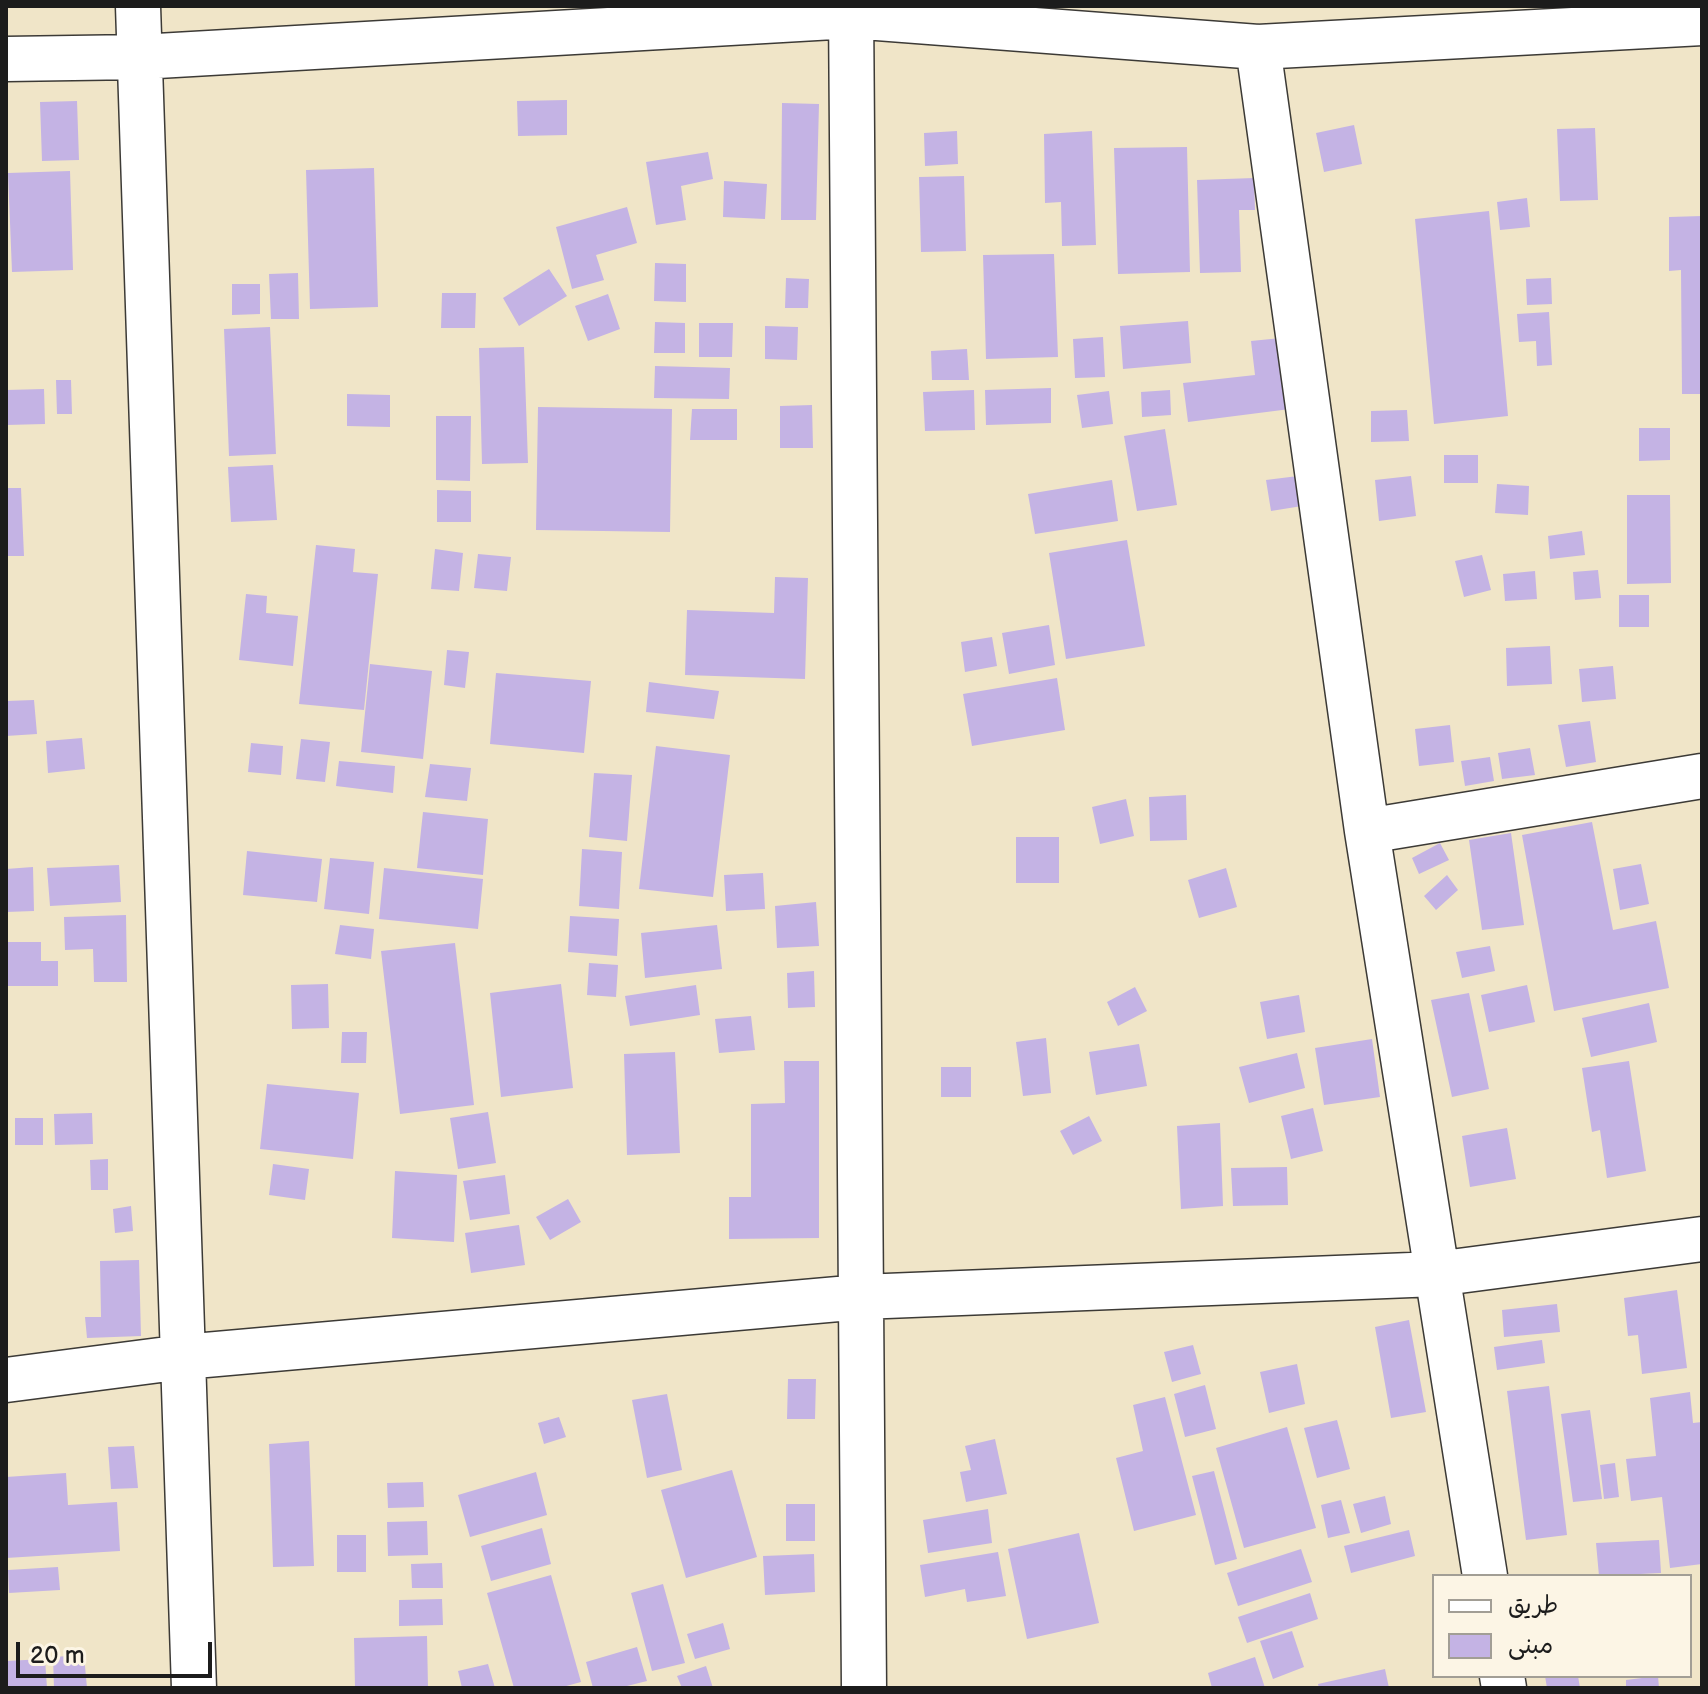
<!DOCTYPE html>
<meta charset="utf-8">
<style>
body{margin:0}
#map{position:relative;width:1708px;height:1694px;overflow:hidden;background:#f0e5c8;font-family:"Balsamiq Sans","Playpen Sans Arabic",sans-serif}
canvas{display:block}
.frame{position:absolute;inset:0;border:8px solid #1c1c1c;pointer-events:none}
.legend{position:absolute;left:1432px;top:1574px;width:260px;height:104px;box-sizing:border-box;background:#fcf5e5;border:2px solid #a29e95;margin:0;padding:10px 14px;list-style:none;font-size:24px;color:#1c1c1c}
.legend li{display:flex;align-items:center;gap:16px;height:40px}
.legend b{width:40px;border:2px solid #a29e95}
.scale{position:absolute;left:16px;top:1642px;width:196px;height:36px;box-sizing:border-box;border:4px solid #1c1c1c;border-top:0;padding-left:10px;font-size:24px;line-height:28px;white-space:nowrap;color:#1c1c1c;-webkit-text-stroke:6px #fcf5e5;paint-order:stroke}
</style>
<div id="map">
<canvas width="1708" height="1694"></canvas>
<div class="frame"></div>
<ul class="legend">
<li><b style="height:10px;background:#fff"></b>طريق</li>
<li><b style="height:22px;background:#c4b3e4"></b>مبنى</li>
</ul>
<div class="scale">20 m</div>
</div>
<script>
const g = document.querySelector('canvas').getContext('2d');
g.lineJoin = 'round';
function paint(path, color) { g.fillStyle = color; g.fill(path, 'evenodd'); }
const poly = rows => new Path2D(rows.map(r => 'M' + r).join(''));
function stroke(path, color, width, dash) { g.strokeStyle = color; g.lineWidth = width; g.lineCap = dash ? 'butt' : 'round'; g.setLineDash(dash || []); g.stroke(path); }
paint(poly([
 [567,100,567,135,518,136,517,101],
 [77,101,79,160,42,161,40,102],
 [782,103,819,104,816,220,781,220],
 [1354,125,1362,164,1324,172,1316,133],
 [1595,128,1598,200,1560,201,1557,129],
 [957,131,958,164,925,166,924,133],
 [1092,131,1096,245,1062,246,1061,202,1045,203,1044,134],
 [1187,147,1190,272,1118,274,1114,148],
 [708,152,713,179,681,186,686,220,656,225,646,162],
 [374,168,378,307,310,309,306,170],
 [70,171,73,270,12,272,8,173],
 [964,176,966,251,921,252,919,177],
 [1254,178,1255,210,1239,210,1241,272,1200,273,1197,180],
 [724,181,767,184,765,219,723,217],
 [1527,198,1530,227,1500,230,1497,202],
 [627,207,637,243,596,255,604,280,572,289,556,227],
 [1489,211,1508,416,1434,424,1415,219],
 [1702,216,1702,394,1682,394,1681,270,1669,271,1669,217],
 [1054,254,1058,357,986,359,983,255],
 [655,263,686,264,686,302,654,301],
 [549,269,567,296,519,326,503,298],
 [298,273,299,319,271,319,269,274],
 [786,278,809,279,808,308,785,308],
 [1551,278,1552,304,1527,305,1526,279],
 [232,284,260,284,260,314,232,315],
 [442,293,476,293,475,328,441,328],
 [608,294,620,329,588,341,575,306],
 [1549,312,1552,365,1537,366,1536,341,1519,342,1517,314],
 [1188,321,1191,363,1123,369,1120,326],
 [655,322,685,323,685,353,654,353],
 [699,323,733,323,732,357,699,357],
 [765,326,798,327,797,360,765,359],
 [270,327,276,454,229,456,224,329],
 [1103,337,1105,377,1075,378,1073,339],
 [1281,338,1290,409,1188,422,1183,383,1255,375,1251,341],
 [524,347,528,463,482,464,479,348],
 [967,349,969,380,932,380,931,351],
 [655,366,730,368,729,399,654,398],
 [56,380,71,380,72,414,57,414],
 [1051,388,1051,423,986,425,985,390],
 [44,389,45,424,6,425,6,390],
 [974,390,975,430,925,431,923,392],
 [1170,390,1171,415,1142,417,1141,392],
 [1109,391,1113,424,1082,428,1077,395],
 [347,394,390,395,390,427,347,426],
 [812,405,813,448,780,448,780,406],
 [538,407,672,409,670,532,536,530],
 [692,409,737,409,737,440,690,440],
 [1407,410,1409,441,1371,442,1371,411],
 [436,416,471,416,470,481,436,480],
 [1639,428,1670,428,1670,460,1639,461],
 [1165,429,1177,505,1137,511,1124,436],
 [1444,455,1478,455,1478,483,1444,483],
 [273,465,277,520,231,522,228,467],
 [1298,476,1302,506,1271,511,1266,480],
 [1411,476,1416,516,1379,521,1375,480],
 [1112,480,1118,521,1035,534,1028,494],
 [1497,484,1529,486,1528,515,1495,513],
 [6,488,21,488,24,556,6,556],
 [437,490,471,491,471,522,437,522],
 [1627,495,1670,495,1671,583,1627,584],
 [1582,531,1585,555,1550,559,1548,536],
 [1127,540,1145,646,1066,659,1049,553],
 [316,545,355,549,353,572,378,574,364,710,299,704],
 [435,549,463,553,459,591,431,589],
 [478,554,511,557,507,591,474,588],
 [1482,555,1491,590,1464,597,1455,561],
 [1598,570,1601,598,1575,600,1573,572],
 [1535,571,1537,599,1505,601,1503,574],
 [775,577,808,578,805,679,685,675,687,610,774,613],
 [246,594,267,596,266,613,298,616,293,666,239,660],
 [1619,595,1649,595,1649,627,1619,627],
 [1049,625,1055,665,1009,674,1002,633],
 [992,637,997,666,965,672,961,642],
 [1550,646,1552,684,1507,686,1506,648],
 [447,650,469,652,465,688,444,685],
 [370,664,432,671,423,759,361,752],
 [1613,666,1616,699,1582,702,1579,669],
 [496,673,591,681,584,753,490,744],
 [1057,678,1065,730,972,746,963,694],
 [649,682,719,691,714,719,646,712],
 [34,700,37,734,6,736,6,701],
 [1590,721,1596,762,1566,767,1558,725],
 [1450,725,1454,762,1419,766,1415,729],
 [82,738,85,769,48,773,46,741],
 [301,739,330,742,325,782,296,779],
 [251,743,283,746,281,775,248,772],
 [656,746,730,755,713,897,639,889],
 [1530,748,1535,775,1502,779,1498,753],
 [1490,757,1494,781,1465,786,1461,761],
 [339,761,395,766,393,793,336,786],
 [430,764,471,768,467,801,425,797],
 [594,773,632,775,627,841,589,837],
 [1186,795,1187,840,1150,841,1149,797],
 [1126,799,1134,836,1100,844,1092,807],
 [423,812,488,819,483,875,417,868],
 [1592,822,1613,930,1656,921,1669,988,1554,1011,1522,835],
 [1511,833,1524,925,1482,930,1469,840],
 [1016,837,1059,837,1059,883,1016,883],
 [1440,843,1449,860,1419,874,1412,858],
 [582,849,622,852,619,909,579,906],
 [247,851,322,859,317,902,243,895],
 [330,858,374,862,369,914,324,909],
 [1641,864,1649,904,1620,910,1613,869],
 [119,865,121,902,50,906,47,868],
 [33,867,34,911,6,912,6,869],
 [384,868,483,879,478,929,379,919],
 [1226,868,1237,907,1199,918,1188,880],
 [763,873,765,909,726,911,724,875],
 [1447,875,1458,890,1436,910,1424,896],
 [816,902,819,946,777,948,775,906],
 [126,915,127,982,94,982,93,949,65,950,64,917],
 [570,916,619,919,617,956,568,952],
 [340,925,374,929,371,959,335,954],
 [717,925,722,969,645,978,641,933],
 [6,942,41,942,41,961,58,961,58,986,6,986],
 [455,943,474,1105,400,1114,381,951],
 [1490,946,1495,971,1462,978,1456,952],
 [589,963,618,965,616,997,587,995],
 [814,971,815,1007,788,1008,787,973],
 [328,984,329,1028,292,1029,291,985],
 [561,984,573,1088,501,1097,490,993],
 [696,985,700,1015,630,1026,625,996],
 [1527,985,1535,1022,1489,1032,1481,995],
 [1135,987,1147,1011,1118,1026,1107,1002],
 [1469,993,1489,1089,1452,1097,1431,1000],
 [1299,995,1305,1032,1267,1039,1260,1002],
 [1649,1003,1657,1042,1591,1057,1582,1018],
 [751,1016,755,1050,719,1053,715,1019],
 [342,1032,367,1032,366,1063,341,1063],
 [1046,1038,1051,1093,1023,1096,1016,1042],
 [1372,1039,1380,1097,1324,1105,1315,1048],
 [1139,1044,1147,1086,1096,1095,1089,1052],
 [675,1052,680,1153,627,1155,624,1054],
 [1297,1053,1305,1088,1249,1103,1239,1067],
 [784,1061,819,1061,819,1238,729,1239,729,1197,751,1197,751,1104,785,1103],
 [1629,1061,1646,1171,1607,1178,1600,1130,1592,1132,1582,1068],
 [941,1067,971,1067,971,1097,941,1097],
 [267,1084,359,1093,353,1159,260,1149],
 [1313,1108,1323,1151,1291,1159,1281,1116],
 [488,1112,496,1163,458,1169,450,1118],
 [92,1113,93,1144,55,1145,54,1114],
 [1089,1116,1102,1141,1073,1155,1060,1131],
 [15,1118,43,1118,43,1145,15,1145],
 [1220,1123,1223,1206,1181,1209,1177,1126],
 [1507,1128,1516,1179,1470,1187,1462,1136],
 [108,1159,108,1190,91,1190,90,1160],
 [273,1164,309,1169,305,1200,269,1195],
 [1287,1167,1288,1205,1233,1206,1231,1168],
 [395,1171,457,1175,454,1242,392,1238],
 [505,1175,510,1214,470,1220,463,1181],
 [568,1199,581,1222,550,1240,536,1217],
 [131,1206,133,1231,115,1233,113,1209],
 [519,1225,525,1265,471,1273,465,1233],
 [139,1260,141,1336,87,1338,85,1317,101,1317,100,1261],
 [1677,1290,1687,1368,1642,1374,1638,1335,1628,1336,1624,1298],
 [1557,1304,1560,1332,1504,1337,1502,1310],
 [1409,1320,1426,1412,1391,1418,1375,1327],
 [1542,1340,1545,1363,1497,1370,1494,1347],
 [1193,1345,1201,1374,1172,1382,1164,1352],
 [1297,1364,1305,1404,1269,1413,1260,1372],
 [788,1379,816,1379,815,1419,787,1419],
 [1205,1385,1216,1429,1185,1437,1174,1394],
 [1549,1386,1567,1535,1526,1540,1507,1391],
 [1690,1392,1693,1423,1702,1422,1702,1564,1670,1568,1662,1497,1631,1501,1626,1459,1656,1456,1650,1398],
 [667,1394,682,1470,647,1478,632,1400],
 [1165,1397,1196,1515,1134,1531,1116,1458,1143,1451,1133,1405],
 [1590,1410,1602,1499,1573,1502,1561,1414],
 [559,1417,566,1437,544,1444,538,1423],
 [1337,1420,1350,1469,1317,1478,1304,1428],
 [1287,1427,1316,1528,1244,1548,1216,1448],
 [995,1439,1007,1494,966,1502,960,1472,971,1470,965,1446],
 [309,1441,314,1566,273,1567,269,1444],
 [134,1446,138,1488,111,1489,108,1447],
 [1615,1463,1619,1497,1604,1499,1600,1465],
 [732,1470,757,1557,686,1578,661,1490],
 [1214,1471,1237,1559,1215,1565,1192,1476],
 [536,1472,547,1515,470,1537,458,1495],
 [66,1473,68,1505,117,1502,120,1551,6,1558,6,1477],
 [423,1482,424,1507,388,1508,387,1483],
 [1385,1496,1391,1524,1361,1533,1353,1504],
 [1341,1500,1350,1533,1328,1538,1321,1505],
 [786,1504,815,1504,815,1541,786,1541],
 [988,1509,992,1543,928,1553,923,1520],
 [427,1521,428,1555,388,1556,387,1522],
 [542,1528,551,1564,491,1581,481,1546],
 [1409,1530,1415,1556,1351,1573,1344,1546],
 [1079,1533,1099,1623,1027,1639,1008,1549],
 [337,1535,366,1535,366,1572,337,1572],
 [1659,1540,1661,1573,1599,1576,1596,1543],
 [1301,1549,1312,1582,1238,1606,1227,1573],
 [998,1552,1006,1596,967,1602,965,1589,925,1597,920,1565],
 [814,1554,815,1592,765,1595,763,1556],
 [442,1563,443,1588,412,1588,411,1564],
 [58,1567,60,1590,9,1593,8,1570],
 [551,1575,581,1682,559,1688,514,1688,487,1593],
 [663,1584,685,1663,652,1671,631,1593],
 [1310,1593,1318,1619,1247,1643,1238,1617],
 [442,1599,443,1625,399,1626,399,1600],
 [723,1623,730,1649,695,1659,687,1634],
 [1292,1631,1304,1667,1273,1679,1260,1641],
 [427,1636,428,1688,355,1688,354,1638],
 [637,1647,647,1681,619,1688,593,1688,586,1662],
 [84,1655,87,1688,54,1688,53,1657],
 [1255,1657,1265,1688,1212,1688,1208,1673],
 [45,1659,47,1688,6,1688,6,1661],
 [488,1664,495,1688,462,1688,458,1671],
 [706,1666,713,1688,682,1688,677,1676],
 [1385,1669,1389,1688,1319,1688,1318,1684],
 [1545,1676,1578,1676,1580,1688,1547,1688],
 [1658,1676,1659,1688,1626,1688,1626,1680]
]), '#c4b3e4');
const minor = poly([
 [138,6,194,1688],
 [851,6,864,1688],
 [1258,47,1367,831,1485,1576],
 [6,59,140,57,851,16,1258,47,1702,23],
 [1367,831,1702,776],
 [6,1380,183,1357,861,1297,1436,1274,1702,1239],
 [1502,1676,1504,1688]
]);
stroke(minor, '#3c3a36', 47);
stroke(minor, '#fff', 44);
</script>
